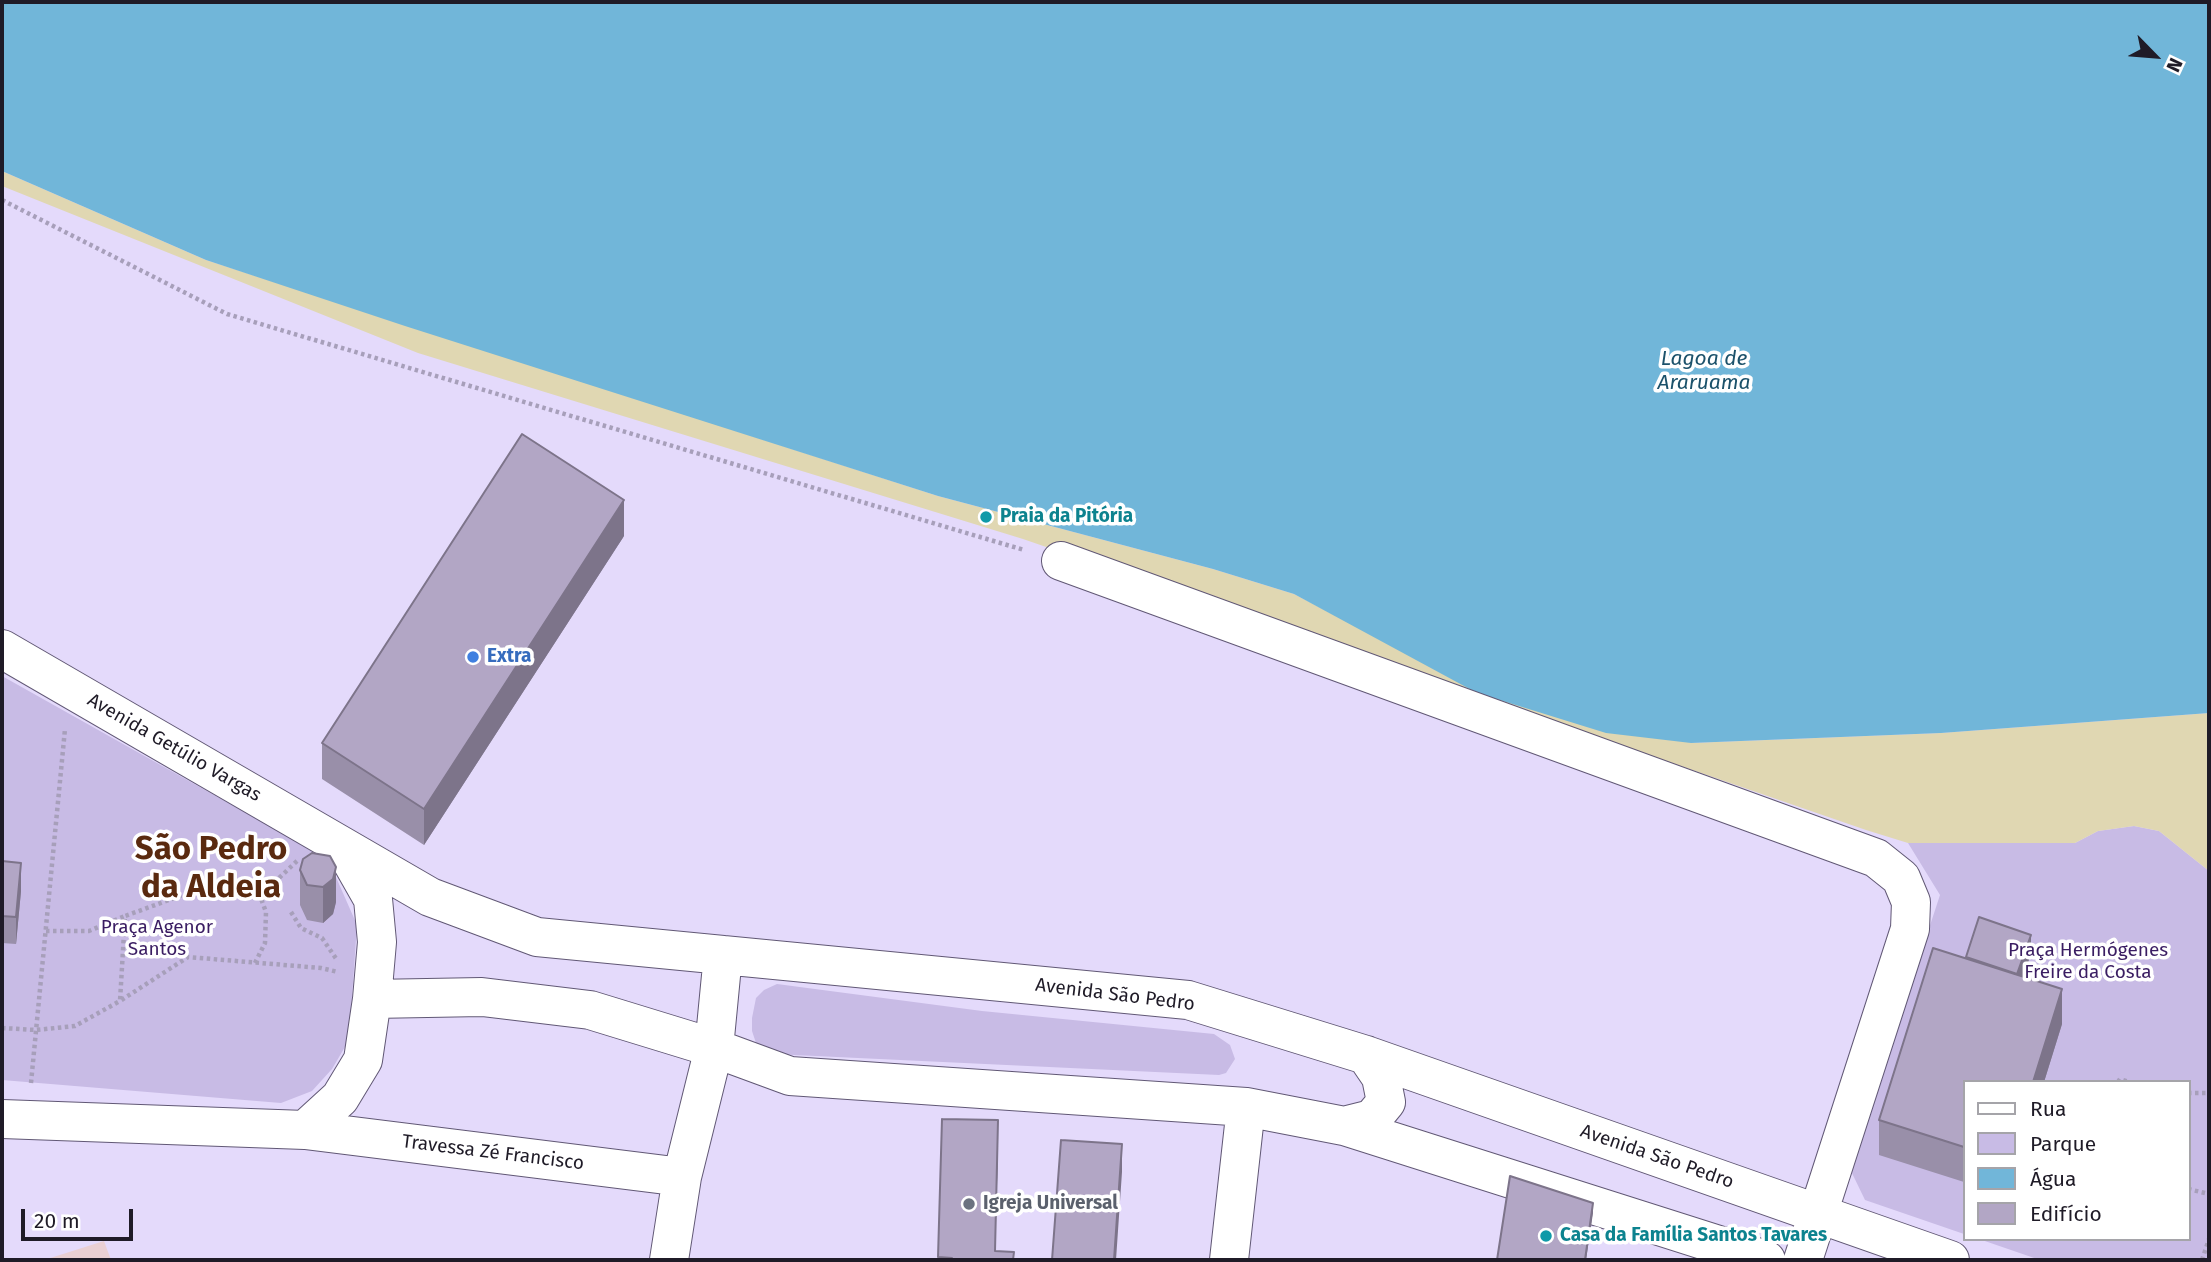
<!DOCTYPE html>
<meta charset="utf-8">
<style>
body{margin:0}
#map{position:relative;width:2211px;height:1262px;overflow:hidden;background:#e4dafb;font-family:"Fira Sans",sans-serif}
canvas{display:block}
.frame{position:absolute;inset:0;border:4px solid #1f1b27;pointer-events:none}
.legend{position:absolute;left:1963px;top:1080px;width:228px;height:161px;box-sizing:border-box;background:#fff;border:2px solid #a5a4a9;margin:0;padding:9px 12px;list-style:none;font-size:21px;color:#1f1b27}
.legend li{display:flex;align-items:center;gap:14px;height:35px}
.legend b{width:35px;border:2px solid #a5a4a9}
.north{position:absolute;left:2120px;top:21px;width:70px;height:70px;-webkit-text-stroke:5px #fff;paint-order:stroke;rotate:115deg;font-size:19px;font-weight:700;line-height:28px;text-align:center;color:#1f1b27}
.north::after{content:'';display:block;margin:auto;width:24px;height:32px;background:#1f1b27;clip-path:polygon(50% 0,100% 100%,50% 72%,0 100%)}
.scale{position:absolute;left:21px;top:1209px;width:112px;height:32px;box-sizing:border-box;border:4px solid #1f1b27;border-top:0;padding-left:9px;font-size:21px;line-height:24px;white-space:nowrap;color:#1f1b27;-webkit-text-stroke:5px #fff;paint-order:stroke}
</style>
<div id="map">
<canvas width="2211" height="1262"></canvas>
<div class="frame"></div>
<ul class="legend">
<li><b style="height:9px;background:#fff"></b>Rua</li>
<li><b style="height:19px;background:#c8bbe5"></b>Parque</li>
<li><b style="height:19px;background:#71b6d9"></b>Água</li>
<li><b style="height:19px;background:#b2a6c5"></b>Edifício</li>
</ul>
<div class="north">N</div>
<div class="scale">20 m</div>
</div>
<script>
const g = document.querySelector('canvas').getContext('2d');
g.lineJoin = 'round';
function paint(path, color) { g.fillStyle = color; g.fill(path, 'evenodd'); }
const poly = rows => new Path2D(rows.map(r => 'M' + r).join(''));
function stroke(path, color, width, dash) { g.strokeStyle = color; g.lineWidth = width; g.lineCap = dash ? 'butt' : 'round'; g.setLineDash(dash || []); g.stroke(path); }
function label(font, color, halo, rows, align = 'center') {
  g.font = font + ' "Fira Sans",sans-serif'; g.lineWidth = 7; g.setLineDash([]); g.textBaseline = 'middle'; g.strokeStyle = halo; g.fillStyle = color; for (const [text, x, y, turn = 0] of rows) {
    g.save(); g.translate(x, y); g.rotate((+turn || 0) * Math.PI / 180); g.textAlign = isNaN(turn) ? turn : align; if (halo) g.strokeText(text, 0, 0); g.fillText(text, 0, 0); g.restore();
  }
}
paint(poly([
 [104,1241,111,1260,44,1260]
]), '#e9cfd3');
paint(poly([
 [2,676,328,859,357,925,349,1040,332,1069,312,1091,281,1103,2,1080],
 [2134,826,2159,831,2209,871,2209,1260,2040,1260,1979,1239,2188,1239,2188,1082,1964,1082,1964,1234,1865,1200,1850,1169,1940,895,1908,843,2075,843,2098,831],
 [777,984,982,1011,1214,1034,1230,1045,1235,1059,1226,1073,1219,1075,773,1054,756,1043,752,1031,752,1018,756,998,764,990]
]), '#c8bbe5');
paint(poly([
 [2,171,206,260,938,496,1213,569,1294,594,1365,631,1691,743,1941,733,2209,713,2209,871,2159,831,2134,826,2098,831,2075,843,1908,843,1866,830,1023,539,418,353,2,186]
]), '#e0d7b2');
paint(poly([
 [2,2,2209,2,2209,713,1941,733,1691,743,1606,733,1477,693,1294,594,1213,569,938,496,405,326,206,260,2,171]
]), '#71b6d9');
const minor = poly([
 [1061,561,1876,858,1901,878,1911,902,1910,929,1803,1260],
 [2,649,430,897,537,937,1188,1000,1366,1055,1950,1260],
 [372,999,482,997,590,1010,714,1048,790,1076,1246,1107,1344,1126,1766,1260],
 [2,1119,305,1130,682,1177],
 [1344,1126,1372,1119,1386,1102,1381,1077,1366,1055],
 [305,1130,340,1098,363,1060,372,999,377,942,373,899,344,848],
 [669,1260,682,1177,714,1048,723,955],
 [1229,1260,1246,1107]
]);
stroke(minor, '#615875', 40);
stroke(poly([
 [2,200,227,314,1024,550],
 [297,861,260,896,213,884,125,916,120,1001,188,957,321,968,338,972],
 [291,912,301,928,322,938,337,960],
 [46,931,89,931,125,916],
 [255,963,265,943,266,912,260,896],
 [2,1028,36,1030,75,1026,120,1001],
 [2118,1082,2120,1079,2129,1082],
 [31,1083,65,729],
 [2188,1093,2209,1093],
 [2188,1189,2209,1194],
 [2202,1260,2209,1239]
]), '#a79fba', 4.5, [3.5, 3.5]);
stroke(minor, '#fff', 38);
paint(poly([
 [624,536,424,845,322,779,322,743],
 [303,859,336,902,333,914,323,923,307,920,300,905,300,870],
 [2,861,21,891,16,944,2,943],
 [2031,954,2023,977,2062,1024,2044,1082,1964,1082,1964,1182,1879,1155,1879,1120,1966,959,1966,957],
 [942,1119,998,1148,995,1251,1014,1260,938,1260]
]), '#998fa9');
paint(poly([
 [624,500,624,536,424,845,424,809],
 [21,863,21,891,16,944,16,917],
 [336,867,336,902,333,914,323,923,323,887],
 [2031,935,2031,954,2017,993,2017,974],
 [2062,989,2062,1024,2044,1082,2033,1082],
 [998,1120,998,1148,995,1260],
 [1122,1144,1122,1172,1116,1260,1114,1260],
 [1593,1203,1593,1213,1586,1260,1585,1260]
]), '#7d748a');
const building = poly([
 [522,434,624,500,424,809,322,743,522,434],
 [312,853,330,856,336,867,333,879,323,887,307,885,300,870,303,859,312,853],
 [2,861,21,863,16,917,2,916,2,861],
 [1979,917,2031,935,2017,974,1966,957,1979,917],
 [1933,948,2062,989,2033,1082,1964,1082,1964,1147,1879,1120,1933,948],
 [942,1119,998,1120,995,1251,1014,1252,1013,1260,952,1260,952,1258,938,1257,942,1119],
 [1061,1140,1122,1144,1114,1260,1052,1260,1061,1140],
 [1510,1176,1593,1203,1585,1260,1497,1260,1510,1176]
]);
paint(building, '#b2a6c5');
stroke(building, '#7d748a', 2);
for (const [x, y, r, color] of [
 [986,517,7,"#0f9aa8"],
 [473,657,7,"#3f7fe0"],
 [969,1204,7,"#6b7280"],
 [1546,1236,7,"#0f9aa8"]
]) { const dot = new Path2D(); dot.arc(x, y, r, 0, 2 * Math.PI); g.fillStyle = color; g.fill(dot); stroke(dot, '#fff', 2.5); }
label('bold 19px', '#0d838f', '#fff', [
 ["Praia da Pitória",1000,517],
 ["Casa da Família Santos Tavares",1560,1236]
], 'left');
label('bold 19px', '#366cbe', '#fff', [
 ["Extra",487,657]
], 'left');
label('19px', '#1f1b27', '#fff', [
 ["Avenida Getúlio Vargas",174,748,30],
 ["Avenida São Pedro",1115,995,7],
 ["Travessa Zé Francisco",493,1153,7],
 ["Avenida São Pedro",1657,1157,19]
]);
label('19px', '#3a1d62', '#fff', [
 ["Praça Agenor",157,928],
 ["Santos",157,950],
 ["Praça Hermógenes",2088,951],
 ["Freire da Costa",2088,973]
]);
label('bold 19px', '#5b616d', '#fff', [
 ["Igreja Universal",983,1204]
], 'left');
label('italic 21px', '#1c526b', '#fff', [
 ["Lagoa de",1704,359],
 ["Araruama",1704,383]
]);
label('bold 33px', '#5a2a0f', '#fff', [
 ["São Pedro",211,850],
 ["da Aldeia",211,888]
]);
</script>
